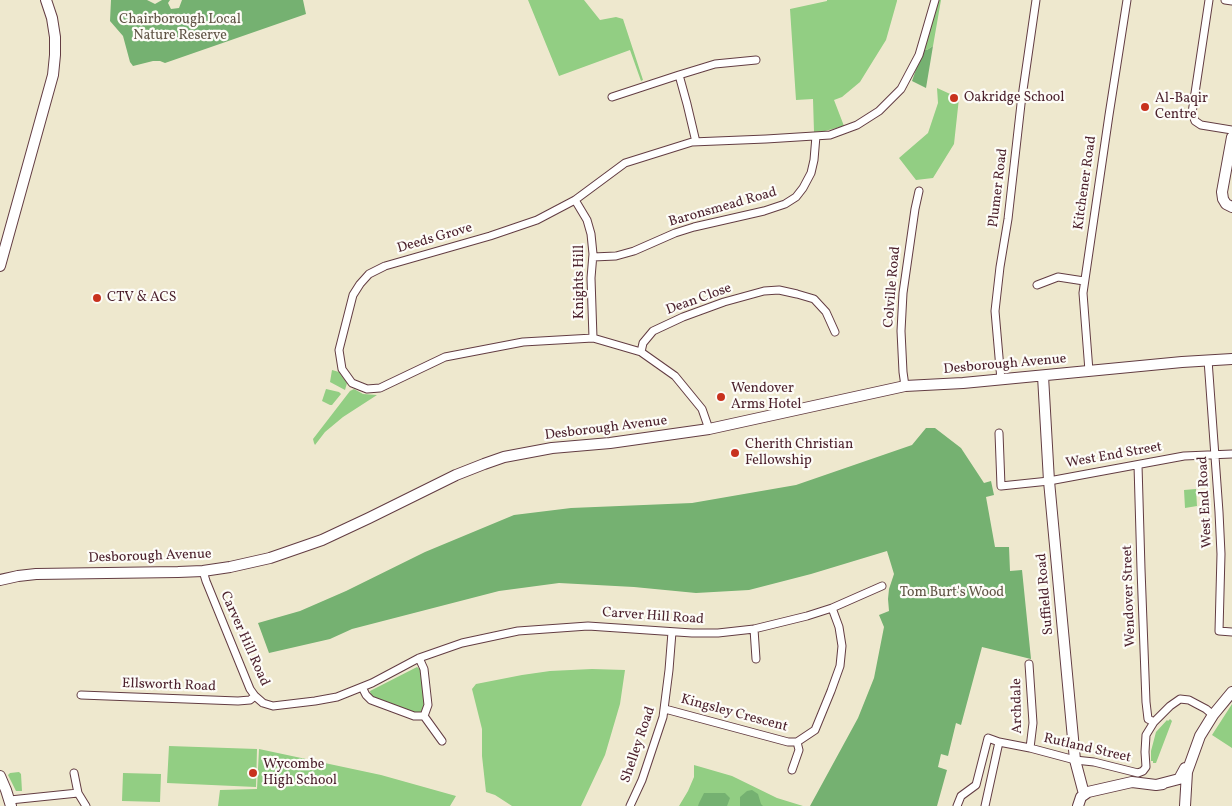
<!DOCTYPE html>
<style>
body{margin:0}
canvas{display:block;background:#eee8ce}
</style>
<canvas width="1232" height="806"></canvas>
<script>
const g = document.querySelector('canvas').getContext('2d');
g.lineJoin = 'round';
function paint(path, color) { g.fillStyle = color; g.fill(path, 'evenodd'); }
const poly = rows => new Path2D(rows.map(r => 'M' + r).join(''));
function stroke(path, color, width, dash) { g.strokeStyle = color; g.lineWidth = width; g.lineCap = dash ? 'butt' : 'round'; g.setLineDash(dash || []); g.stroke(path); }
function label(font, color, halo, rows, align = 'center') {
  g.font = font + ' Vollkorn,serif'; g.lineWidth = 4.5; g.setLineDash([]); g.textBaseline = 'middle'; g.strokeStyle = halo; g.fillStyle = color; for (const [text, x, y, turn = 0] of rows) {
    g.save(); g.translate(x, y); g.rotate((+turn || 0) * Math.PI / 180); g.textAlign = isNaN(turn) ? turn : align; if (halo) g.strokeText(text, 0, 0); g.fillText(text, 0, 0); g.restore();
  }
}
paint(poly([
 [528,0,584,0,600,20,616,17,623,19,643,80,641,81,630,50,559,76],
 [827,0,897,0,897,1,886,40,868,69,860,82,842,97,834,100,844,126,825,131,814,132,813,99,796,100,790,9,827,1],
 [938,0,941,0,933,46,927,50,923,49],
 [937,88,959,98,954,144,933,178,916,180,899,158,928,133,938,103],
 [332,370,339,372,347,383,345,390,330,382],
 [326,389,339,392,341,394,332,405,330,405,322,401],
 [354,389,363,394,377,395,343,417,325,432,315,445,314,443,313,439,350,391],
 [1196,489,1197,506,1185,508,1184,490],
 [417,667,421,670,426,707,421,712,417,714,373,698,371,696,370,691],
 [592,669,625,670,620,704,605,755,581,806,512,806,495,795,486,792,482,756,482,729,472,689,476,684,522,675,550,671],
 [1232,704,1232,748,1212,735],
 [1170,719,1172,721,1156,763,1153,763,1153,761,1151,761,1151,751,1156,732,1167,720,1168,721],
 [169,746,257,749,256,787,167,783],
 [259,749,381,775,456,796,450,806,218,806,220,790,257,789],
 [694,765,732,776,777,798,803,806,679,806,688,791,694,777],
 [19,772,21,774,22,791,16,791,8,775,10,773],
 [123,773,161,774,160,802,122,801]
]), '#92ce83');
paint(poly([
 [111,0,147,0,155,4,162,0,170,0,168,3,171,9,179,8,182,0,303,0,306,14,165,63,160,61,153,61,133,66,130,62,123,36,110,21],
 [933,46,926,88,912,81,923,49,927,50],
 [926,428,935,428,961,448,984,483,991,481,994,495,986,497,995,547,1009,547,1010,571,1022,570,1031,659,982,647,961,725,956,723,948,756,941,754,938,767,947,770,937,806,810,806,858,718,874,678,884,627,879,615,889,611,888,599,889,589,894,574,887,551,811,574,749,590,696,593,634,587,559,583,499,591,352,629,330,639,269,653,258,623,300,611,346,591,425,552,514,515,571,508,692,503,796,485,912,445],
 [752,790,758,794,761,804,763,806,740,806,740,797,747,791],
 [704,793,725,793,730,798,727,806,698,806,699,803]
]), '#75b171');
const street = poly([
 [1209,0,1192,113,1195,121,1201,125,1232,130],
 [1225,0,1232,1],
 [612,97,679,75],
 [696,142,687,104,679,75,715,64,756,60],
 [575,200,587,220,591,234,593,254,591,278,593,338],
 [593,257,616,256,634,251,675,233,694,227,764,211,785,204,796,197,803,188,811,173,814,160,816,136],
 [1037,285,1058,277,1084,281],
 [641,352,643,343,653,331,683,317,724,302,764,291,779,290,797,294,814,299,826,312,835,332],
 [1208,360,1219,512,1221,554,1219,631,1232,632],
 [1089,371,1083,293,1109,115,1127,0],
 [1001,380,995,311,1000,267,1008,219,1021,104,1036,0],
 [905,386,903,372,901,331,903,293,915,209,919,191],
 [709,429,702,409,675,376,641,352,593,338,523,342,445,357,380,388,367,389,352,383,342,369,339,350,353,295,360,284,369,274,385,266,490,236,537,220,575,200,625,163,692,142,766,139,830,135,857,125,879,111,901,89,919,55,935,0],
 [999,433,1001,486,1049,481,1184,456,1232,454],
 [1138,465,1141,569,1146,702,1148,719,1154,722],
 [203,571,206,581,250,689,255,696,263,703,273,706,315,701,337,697,372,683,419,658,462,643,518,631,588,626,692,633,718,633,754,629,807,616,832,608,882,586],
 [754,629,756,659],
 [419,658,424,669,428,705,424,716,442,741],
 [1029,664,1033,723,1030,748],
 [362,687,366,695,371,700,414,716,424,716],
 [81,695,238,701,250,700,255,696],
 [665,709,788,742,797,742,815,730,831,691,840,666,842,646,839,627,832,608],
 [792,770,799,750,797,742],
 [74,773,78,793],
 [10,800,78,793,86,806],
 [630,806,642,780,663,717,669,670,672,632],
 [957,806,961,796,976,785,988,738,999,742],
 [985,806,999,742,1030,748,1075,760,1094,762,1138,773,1143,771,1146,767,1145,752,1146,735,1154,722,1170,706,1180,699,1189,700,1206,709,1213,715]
]);
const secondary = poly([
 [1232,137,1222,192,1223,199,1226,204,1232,207],
 [0,266,53,75,55,55,55,37,52,18,46,0],
 [1043,376,1049,481,1075,760,1084,794],
 [0,580,18,576,36,574,178,572,203,571,230,567,270,558,322,540,369,518,456,475,484,464,504,457,552,448,610,443,709,429,905,386,963,383,1182,362,1232,359],
 [0,776,6,790,11,806],
 [1156,785,1179,779,1185,768],
 [1078,806,1081,797,1088,792,1132,782,1156,785,1163,784],
 [1185,806,1187,772,1200,736,1213,715,1232,692]
]);
stroke(street, '#633d43', 9);
stroke(secondary, '#633d43', 12);
stroke(street, '#fff', 7);
stroke(secondary, '#fff', 10);
for (const [x, y, r, color] of [
 [954,98,5,"#c8321e"],
 [1145,107,5,"#c8321e"],
 [97,298,5,"#c8321e"],
 [721,397,5,"#c8321e"],
 [735,453,5,"#c8321e"],
 [253,773,5,"#c8321e"]
]) { const dot = new Path2D(); dot.arc(x, y, r, 0, 2 * Math.PI); g.fillStyle = color; g.fill(dot); stroke(dot, '#fdfcf7', 2); }
label('14px', '#605445', '#fdfcf7', [
 ["Chairborough Local",180,20],
 ["Nature Reserve",180,36],
 ["Tom Burt's Wood",952,593]
]);
label('14px', '#4a1f2b', '#fdfcf7', [
 ["Oakridge School",964,98],
 ["Al-Baqir",1155,99],
 ["Centre",1155,115],
 ["CTV & ACS",107,298],
 ["Wendover",731,389],
 ["Arms Hotel",731,405],
 ["Cherith Christian",745,445],
 ["Fellowship",745,461],
 ["Wycombe",263,765],
 ["High School",263,781]
], 'left');
label('14px', '#4a1f2b', '#fdfcf7', [
 ["Kitchener Road",1086,183,-82],
 ["Plumer Road",999,188,-83],
 ["Baronsmead Road",723,208,-16],
 ["Deeds Grove",435,239,-16],
 ["Knights Hill",580,282,-90],
 ["Colville Road",893,287,-85],
 ["Dean Close",699,300,-20],
 ["Desborough Avenue",1005,365,-5],
 ["Desborough Avenue",606,429,-7],
 ["West End Street",1114,456,-10],
 ["West End Road",1206,502,-93],
 ["Desborough Avenue",150,557,-2],
 ["Suffield Road",1046,594,-95],
 ["Wendover Street",1130,596,-92],
 ["Carver Hill Road",653,617,4],
 ["Carver Hill Road",244,639,66],
 ["Ellsworth Road",169,686,2],
 ["Archdale",1018,706,-91],
 ["Kingsley Crescent",734,714,15],
 ["Shelley Road",639,745,-71],
 ["Rutland Street",1087,749,13]
]);
</script>
